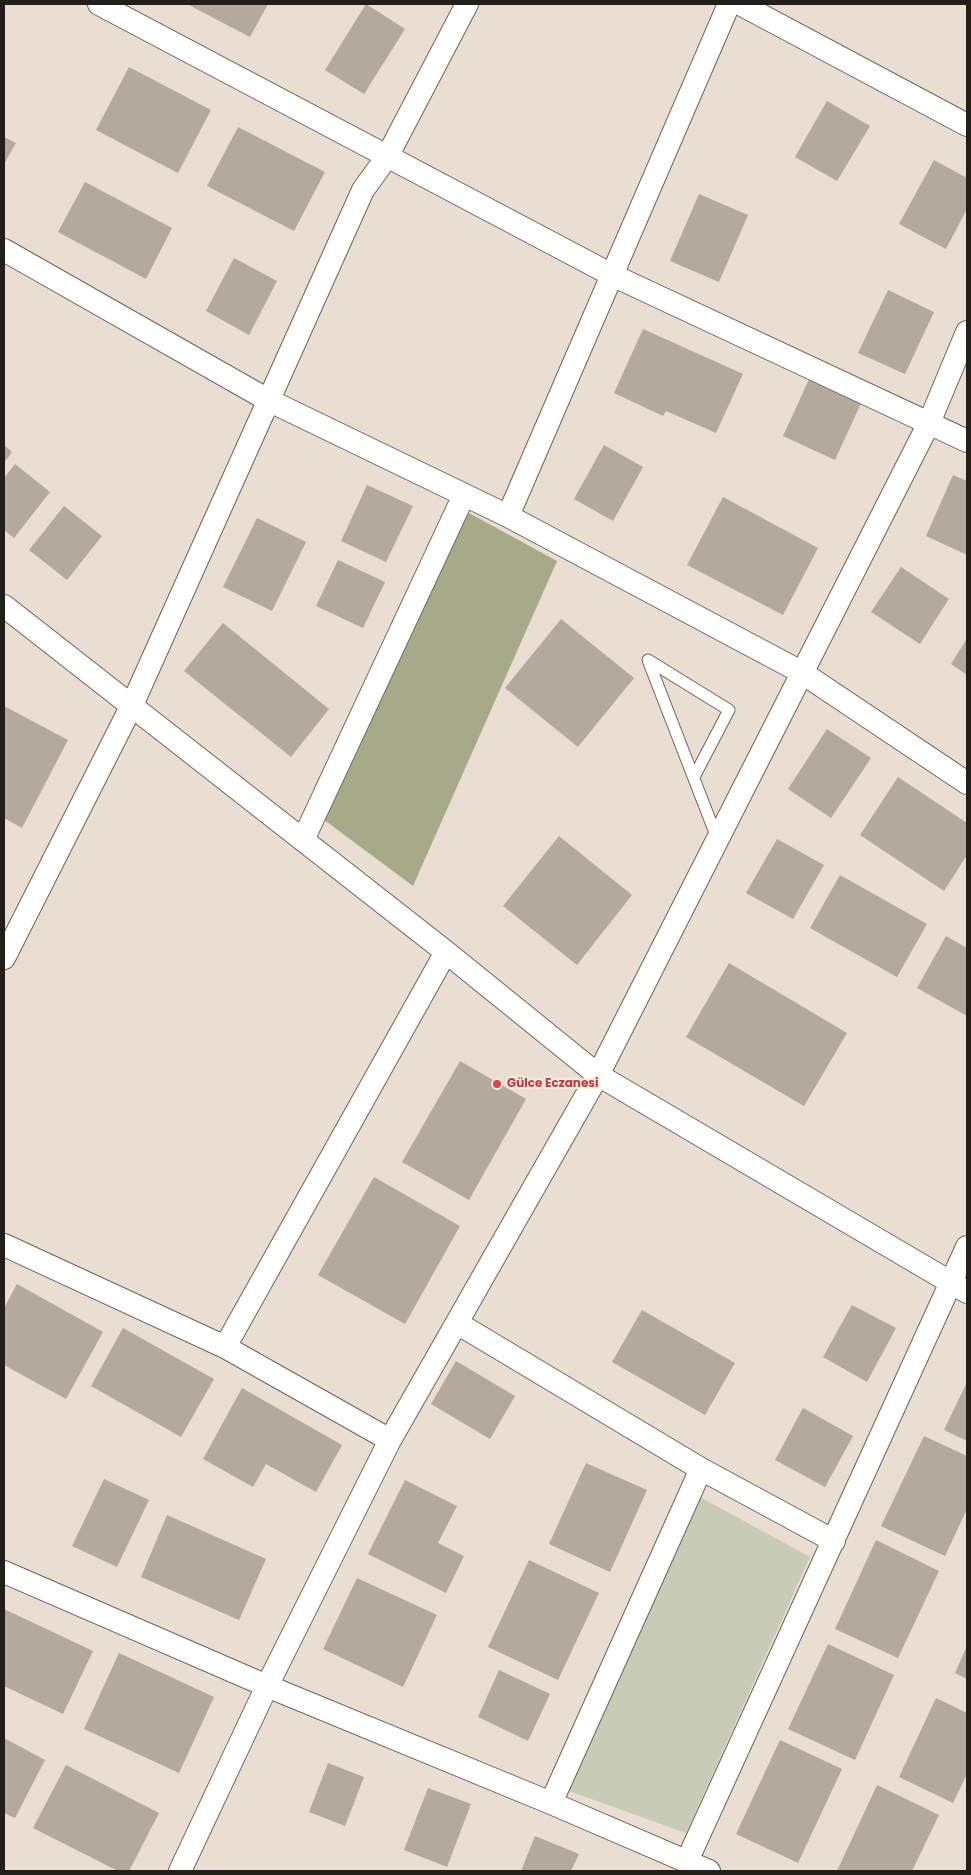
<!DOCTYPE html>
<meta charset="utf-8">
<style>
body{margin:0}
#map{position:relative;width:971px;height:1875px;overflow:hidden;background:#e9ded1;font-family:Poppins,sans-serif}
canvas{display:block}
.frame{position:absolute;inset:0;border:5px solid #221e19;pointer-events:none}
</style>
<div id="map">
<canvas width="971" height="1875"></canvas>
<div class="frame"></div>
</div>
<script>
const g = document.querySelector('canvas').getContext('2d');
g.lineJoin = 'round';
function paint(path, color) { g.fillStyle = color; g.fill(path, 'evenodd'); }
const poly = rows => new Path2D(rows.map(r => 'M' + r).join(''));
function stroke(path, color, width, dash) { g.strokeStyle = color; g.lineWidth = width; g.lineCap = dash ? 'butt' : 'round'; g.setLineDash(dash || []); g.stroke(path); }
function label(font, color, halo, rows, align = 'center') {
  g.font = font + ' Poppins,sans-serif'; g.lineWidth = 4; g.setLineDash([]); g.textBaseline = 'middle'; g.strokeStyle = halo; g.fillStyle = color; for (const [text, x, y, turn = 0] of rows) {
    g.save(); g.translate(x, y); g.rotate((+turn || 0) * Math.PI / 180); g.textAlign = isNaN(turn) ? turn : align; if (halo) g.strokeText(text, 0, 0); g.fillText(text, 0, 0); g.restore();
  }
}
paint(poly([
 [698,1496,810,1557,686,1833,569,1791]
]), '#c8cbb5');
paint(poly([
 [467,512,557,561,413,886,323,819]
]), '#a7aa88');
paint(poly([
 [187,4,268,4,250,37],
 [366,4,405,29,364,94,325,70],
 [129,67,211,110,178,173,96,130],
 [827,101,870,126,837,181,795,157],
 [238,127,325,172,294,231,207,186],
 [4,137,16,143,4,164],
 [934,160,967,178,967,209,946,249,899,224],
 [85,182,172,228,146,279,58,232],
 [699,194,748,215,719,282,670,261],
 [234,258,277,281,249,335,206,311],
 [888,290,934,312,905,374,858,353],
 [643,329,743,374,716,433,666,411,663,416,614,393],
 [811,375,863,399,835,460,783,436],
 [4,445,12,452,4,463],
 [604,445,643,467,613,521,574,499],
 [15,464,50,492,14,538,4,530,4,478],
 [953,475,967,481,967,555,926,536],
 [367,485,413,506,386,562,341,541],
 [723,497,818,548,783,615,687,565],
 [64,506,102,536,67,580,29,550],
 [257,518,306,542,272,611,223,587],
 [338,560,385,582,363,628,316,606],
 [901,567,949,599,920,644,871,612],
 [561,619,634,678,578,747,505,688],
 [223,623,329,709,291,757,184,671],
 [967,638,967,675,951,664],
 [4,706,68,740,22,828,4,818],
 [827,729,871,758,831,818,788,789],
 [898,777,967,823,967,855,944,891,860,835],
 [559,836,632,895,577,965,503,906],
 [777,839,824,865,793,919,746,893],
 [840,875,927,924,897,977,810,928],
 [946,936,967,948,967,1016,917,988],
 [729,963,847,1033,804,1106,686,1037],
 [460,1061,526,1099,469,1200,402,1162],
 [374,1177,460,1226,405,1324,318,1275],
 [17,1284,103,1332,66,1399,4,1365,4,1308],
 [852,1305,896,1328,867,1382,823,1357],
 [642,1310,735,1363,705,1415,612,1362],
 [123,1328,214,1379,181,1437,91,1386],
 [456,1361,515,1396,490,1439,431,1404],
 [967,1382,967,1441,944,1430],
 [242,1388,342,1445,316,1492,266,1464,253,1487,203,1459],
 [803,1408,853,1436,825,1487,775,1460],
 [924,1436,967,1456,967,1509,945,1556,881,1526],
 [586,1463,647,1490,610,1572,549,1544],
 [104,1479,149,1500,117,1567,72,1546],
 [405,1480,457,1506,438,1543,464,1556,446,1593,368,1554],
 [167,1515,266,1559,239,1620,141,1577],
 [876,1540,939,1571,898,1658,835,1629],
 [529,1560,599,1593,558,1680,488,1647],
 [357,1578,437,1615,403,1687,323,1649],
 [4,1609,93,1651,63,1714,4,1686],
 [828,1644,894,1675,855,1760,788,1729],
 [967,1646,967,1679,955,1673],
 [119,1653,214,1697,179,1773,84,1729],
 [499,1670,550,1694,528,1741,478,1717],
 [936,1698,967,1713,967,1774,953,1803,899,1777],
 [4,1738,45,1760,15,1818,4,1813],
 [780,1740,842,1769,798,1863,736,1834],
 [328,1763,364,1777,345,1826,309,1812],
 [66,1765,159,1813,129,1871,118,1871,33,1828],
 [877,1785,939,1815,912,1871,837,1871],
 [428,1788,471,1804,447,1867,404,1850],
 [535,1836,579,1854,571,1871,521,1871]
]), '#b3a99c');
const lane = poly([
 [694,777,729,710,648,660,717,838]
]);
const street = poly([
 [99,4,612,275,967,441],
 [740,4,967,125],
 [4,250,268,400,508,516,801,672,967,783],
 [508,516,729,4],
 [4,606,446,952,598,1075,967,1292],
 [303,840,464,495],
 [4,958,132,705,363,190,387,157,467,4],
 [4,1245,225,1347,390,1440],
 [457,1323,701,1469,834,1541],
 [225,1347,446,952],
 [4,1572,267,1686,551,1803,709,1871],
 [551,1803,701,1469],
 [687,1861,967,1247],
 [180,1871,267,1686,390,1440,598,1075,929,423,967,332]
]);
stroke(lane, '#6d6459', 13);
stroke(street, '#6d6459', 24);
stroke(lane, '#fff', 11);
stroke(street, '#fff', 22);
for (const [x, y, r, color] of [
 [497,1084,5,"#e0444e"]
]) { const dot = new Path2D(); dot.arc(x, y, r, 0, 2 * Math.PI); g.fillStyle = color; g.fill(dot); stroke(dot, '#f6ebde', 2); }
label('bold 12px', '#be3a42', '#f6ebde', [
 ["Gülce Eczanesi",507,1084]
], 'left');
</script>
